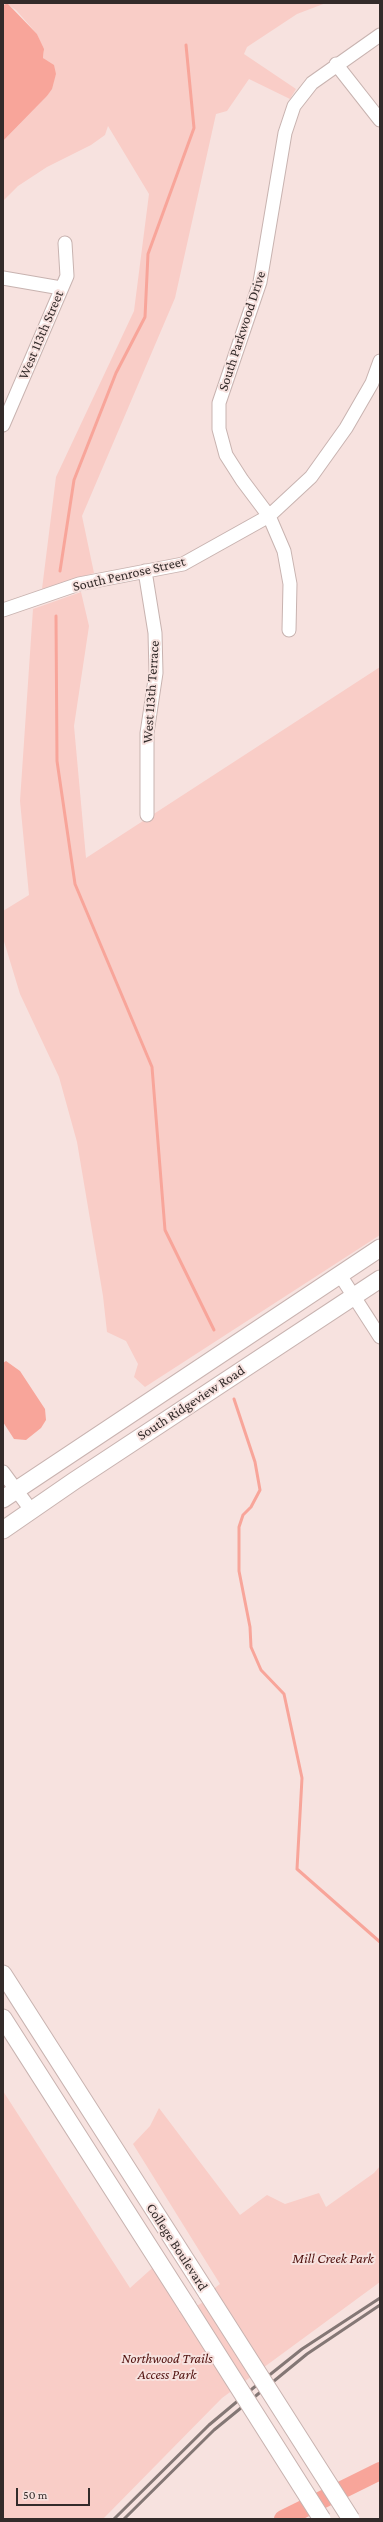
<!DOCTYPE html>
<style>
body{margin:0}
#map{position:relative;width:383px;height:2522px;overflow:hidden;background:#f7e2df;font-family:"Crimson Pro",serif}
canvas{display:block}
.frame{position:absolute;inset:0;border:4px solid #332b2a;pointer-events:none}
.scale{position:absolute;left:16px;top:2488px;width:74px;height:18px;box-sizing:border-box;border:2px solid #332b2a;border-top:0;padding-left:5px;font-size:12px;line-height:14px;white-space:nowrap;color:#332b2a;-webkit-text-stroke:3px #f7e2df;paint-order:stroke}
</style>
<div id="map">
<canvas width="383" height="2522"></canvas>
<div class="frame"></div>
<div class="scale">50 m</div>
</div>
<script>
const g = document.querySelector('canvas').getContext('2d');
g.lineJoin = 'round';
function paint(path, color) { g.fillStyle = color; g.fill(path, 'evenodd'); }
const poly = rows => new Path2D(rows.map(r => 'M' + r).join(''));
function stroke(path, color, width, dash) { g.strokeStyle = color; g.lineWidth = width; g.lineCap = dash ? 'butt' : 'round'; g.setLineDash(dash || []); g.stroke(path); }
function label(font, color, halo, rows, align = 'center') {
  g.font = font + ' "Crimson Pro",serif'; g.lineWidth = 4; g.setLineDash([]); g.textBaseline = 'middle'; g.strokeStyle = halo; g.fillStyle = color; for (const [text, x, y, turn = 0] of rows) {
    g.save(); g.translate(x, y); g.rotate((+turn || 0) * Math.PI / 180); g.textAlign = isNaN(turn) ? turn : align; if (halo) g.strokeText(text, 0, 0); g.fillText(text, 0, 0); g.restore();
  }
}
paint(poly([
 [3,3,326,3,297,14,247,47,244,54,296,89,290,99,249,79,227,111,216,114,175,298,82,516,94,573,42,589,56,477,134,311,149,194,108,126,105,135,91,145,47,167,18,186,3,201,3,141,47,96,56,74,43,58,44,52,37,34,16,10,7,4,3,6],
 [81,592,89,626,74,726,86,858,380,667,380,1235,145,1387,134,1377,138,1364,126,1341,107,1332,103,1296,77,1142,59,1077,20,994,3,938,3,911,29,895,20,801,33,609],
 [3,2091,130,2288,159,2262,190,2310,210,2298,212,2290,220,2284,133,2144,150,2126,159,2108,240,2215,267,2195,285,2204,319,2193,326,2207,374,2173,380,2166,380,2282,222,2398,103,2519,3,2519]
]), '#f9cdc7');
paint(poly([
 [7,3,37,34,44,49,43,58,54,65,56,74,52,89,47,96,3,141,3,6],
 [6,1361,20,1371,45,1409,46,1420,41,1428,26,1440,14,1439,3,1422,3,1363]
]), '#f8a59a');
stroke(poly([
 [60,571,74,480,116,373,145,317,148,254,194,128,186,45],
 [56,616,57,761,75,884,152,1067,165,1230,214,1330],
 [234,1399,255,1462,260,1490,251,1507,243,1515,239,1527,239,1571,250,1627,251,1647,261,1670,284,1694,302,1778,297,1869,380,1942]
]), '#f8a59a', 3);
stroke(poly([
 [283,2519,380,2471]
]), '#f8a59a', 18);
const minor = poly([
 [336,64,380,120],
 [3,278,61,288],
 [3,425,67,276,65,243],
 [145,571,155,633,156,673,147,733,147,815],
 [3,610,79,584,183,564,269,516,311,477,346,428,372,383,380,361],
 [289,630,290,584,284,551,269,516,242,480,226,455,219,429,219,403,260,282,285,133,294,106,312,83,380,35],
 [340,1275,380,1337],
 [3,1472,31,1510]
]);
const major = poly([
 [3,1499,380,1248],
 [3,1530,74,1481,380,1279],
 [3,1974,207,2293],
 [3,2018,187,2306]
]);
stroke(minor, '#c8b3b0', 15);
stroke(major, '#c8b3b0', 19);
stroke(minor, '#fff', 13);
stroke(major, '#fff', 17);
stroke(poly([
 [114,2519,209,2425,252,2389,302,2349,380,2298],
 [124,2519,214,2430,307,2354,380,2305]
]), '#847775', 3);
const majorBridge = poly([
 [207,2293,351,2519],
 [187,2306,322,2519]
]);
stroke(majorBridge, '#c8b3b0', 19, []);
stroke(majorBridge, '#fff', 17);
label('14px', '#332b2a', '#f7e2df', [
 ["South Parkwood Drive",242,331,-72],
 ["West 113th Street",41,335,-67],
 ["South Penrose Street",129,574,-13],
 ["West 113th Terrace",151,692,-86],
 ["South Ridgeview Road",191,1403,-33],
 ["College Boulevard",177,2247,57]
]);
label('italic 14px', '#50110e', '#f7e2df', [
 ["Mill Creek Park",333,2259],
 ["Northwood Trails",167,2359],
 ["Access Park",167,2375]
]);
</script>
